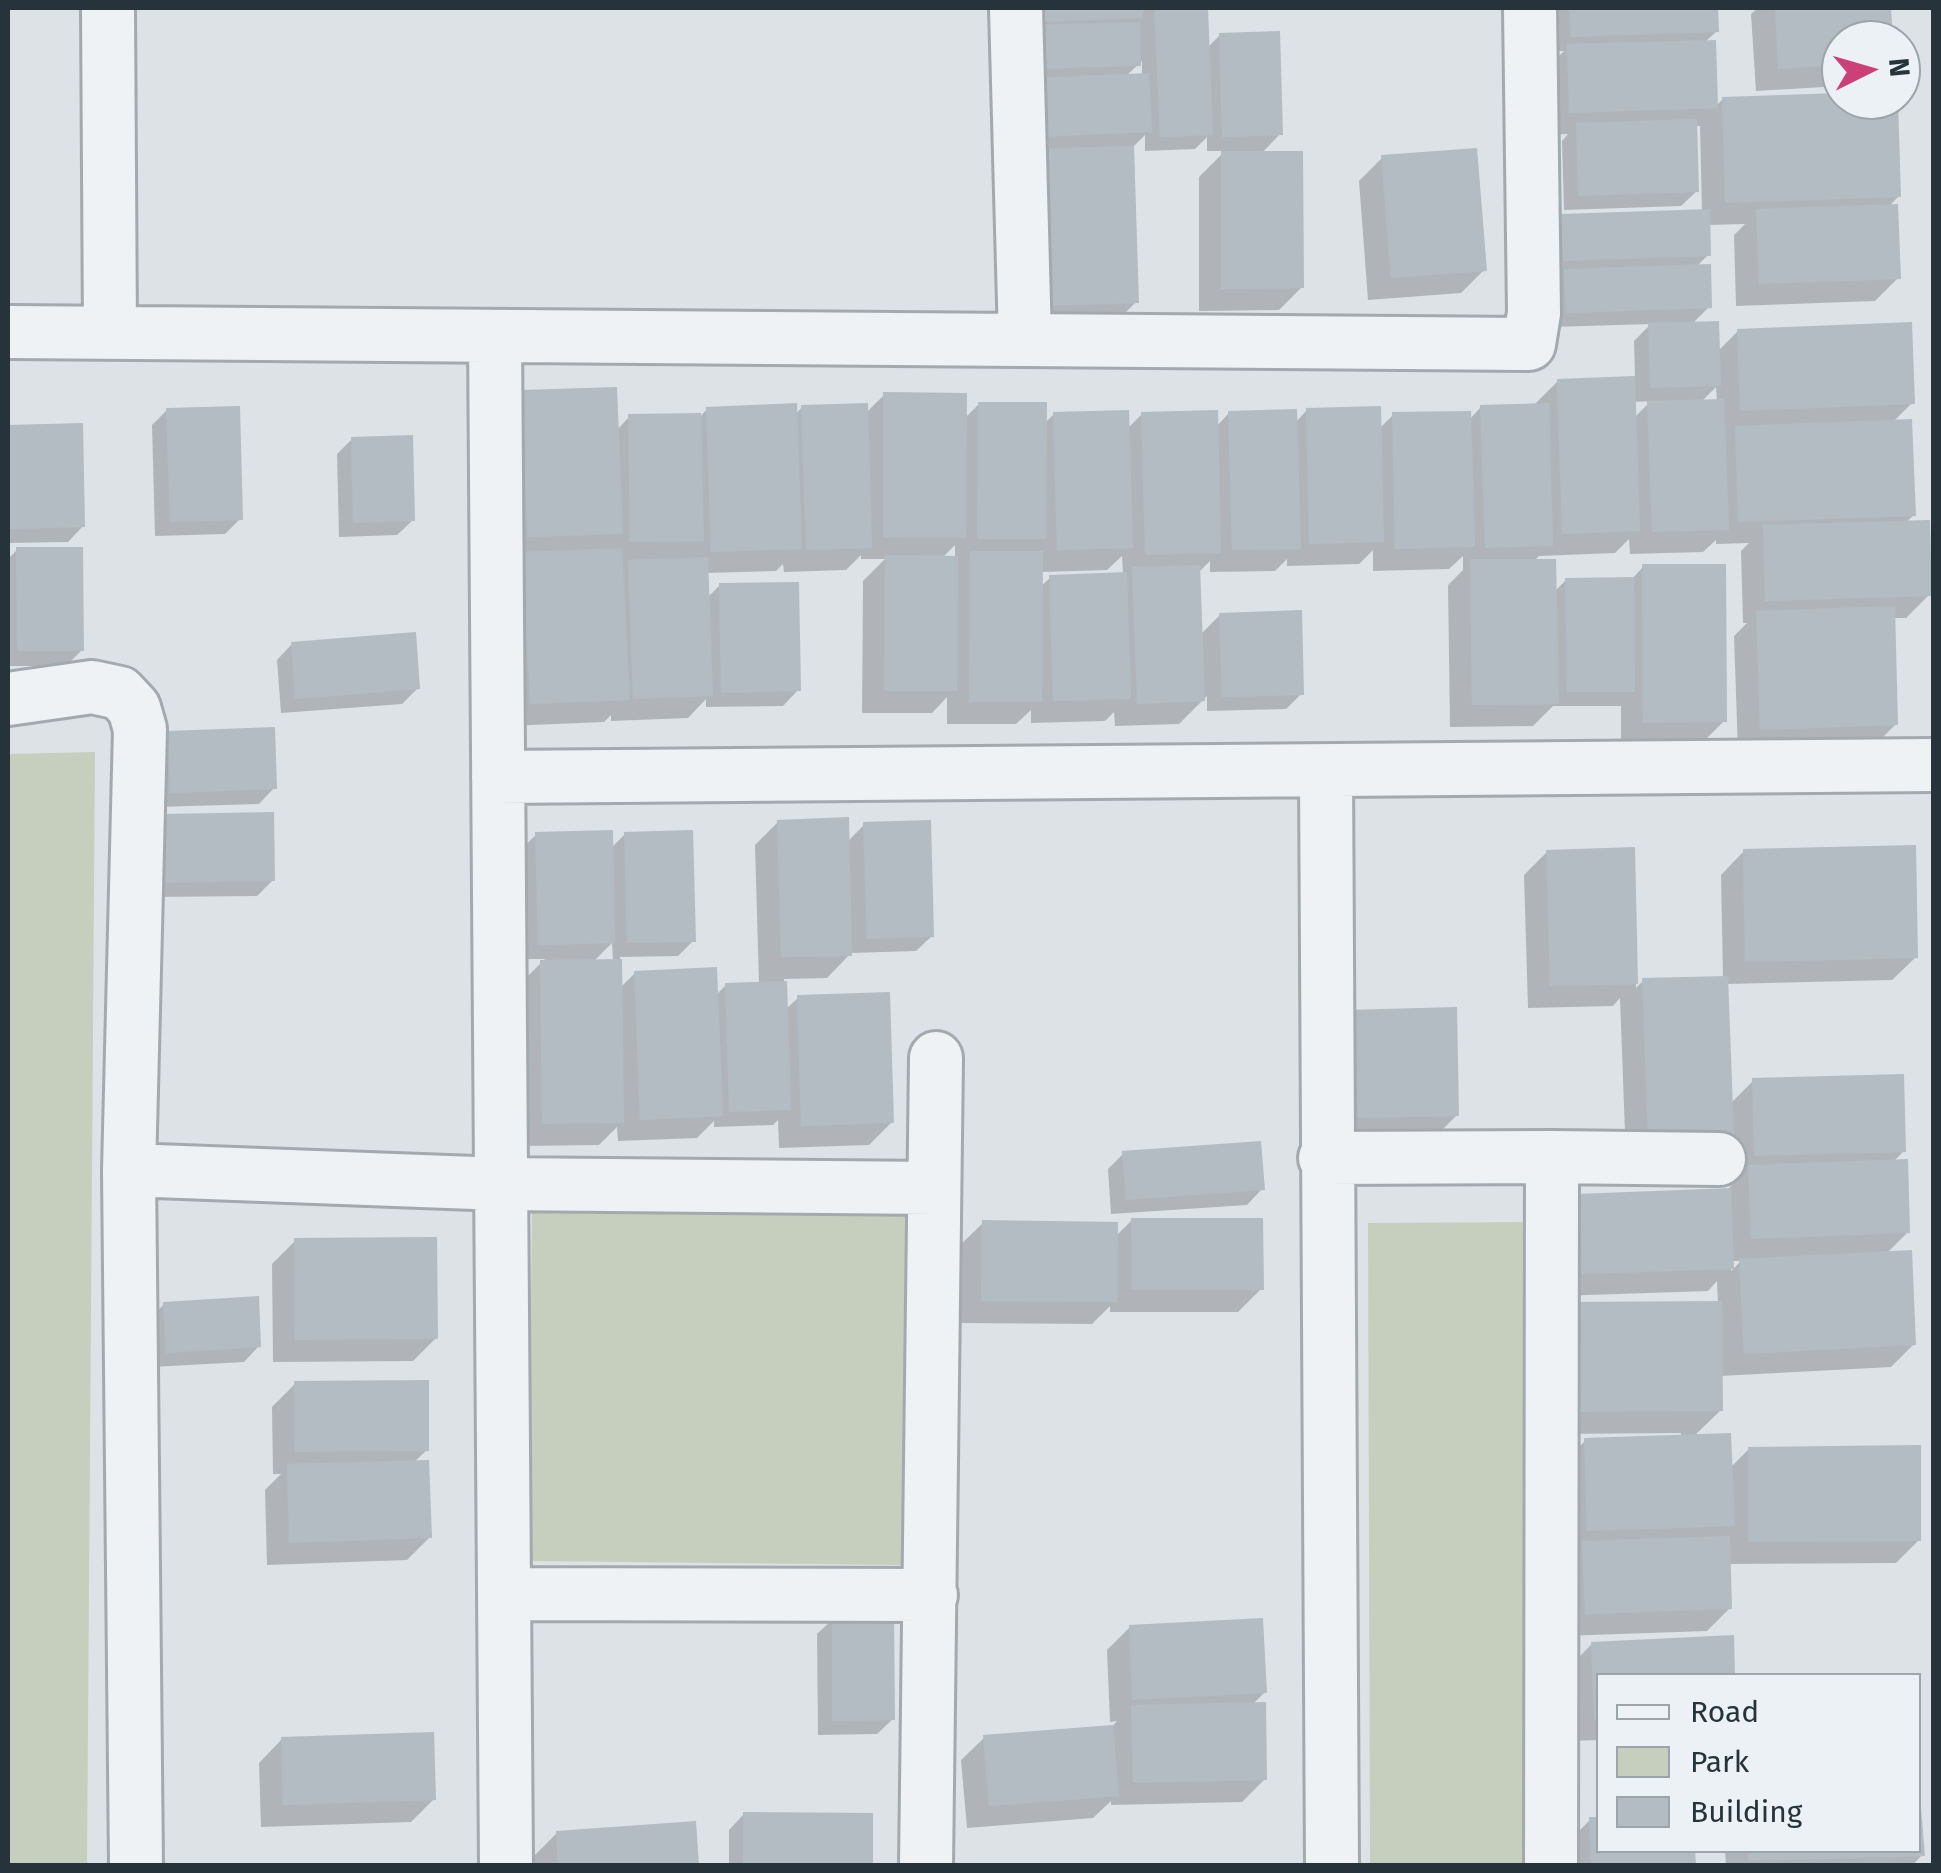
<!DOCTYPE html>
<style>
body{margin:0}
#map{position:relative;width:1941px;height:1873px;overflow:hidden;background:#dce2e6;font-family:"Fira Sans",sans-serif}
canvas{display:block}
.frame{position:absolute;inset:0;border:10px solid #26333b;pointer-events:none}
.legend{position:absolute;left:1596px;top:1673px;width:325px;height:180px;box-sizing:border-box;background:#ebf1f4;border:2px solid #9ca5aa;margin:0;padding:12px 18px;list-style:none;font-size:30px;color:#26333b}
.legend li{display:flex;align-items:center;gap:20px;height:50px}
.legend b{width:50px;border:2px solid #9ca5aa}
.north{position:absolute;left:1821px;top:20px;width:100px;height:100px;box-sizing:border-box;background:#ebf1f4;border:2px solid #9ca5aa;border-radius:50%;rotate:85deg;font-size:28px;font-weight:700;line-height:40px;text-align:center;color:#26333b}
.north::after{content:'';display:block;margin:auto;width:35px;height:45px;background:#cb4177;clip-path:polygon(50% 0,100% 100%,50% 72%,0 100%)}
</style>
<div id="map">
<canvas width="1941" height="1873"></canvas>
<div class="frame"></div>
<ul class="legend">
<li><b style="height:12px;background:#eef2f4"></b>Road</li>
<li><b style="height:28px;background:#c6cfbd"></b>Park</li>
<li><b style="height:28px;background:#b3bcc2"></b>Building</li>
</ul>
<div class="north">N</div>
</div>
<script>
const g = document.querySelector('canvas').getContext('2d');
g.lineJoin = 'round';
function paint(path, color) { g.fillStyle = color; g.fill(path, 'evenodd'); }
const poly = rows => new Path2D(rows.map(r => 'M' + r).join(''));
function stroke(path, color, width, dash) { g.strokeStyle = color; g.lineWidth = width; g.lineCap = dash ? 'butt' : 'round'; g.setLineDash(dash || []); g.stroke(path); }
paint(poly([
 [95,752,87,1865,8,1865,8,754],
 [532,1207,906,1212,902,1565,528,1561],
 [1523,1222,1525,1865,1370,1865,1368,1223]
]), '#c6cfbd');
paint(poly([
 [1022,8,1206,8,1207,48,1220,35,1280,134,1261,154,1302,287,1279,310,1199,311,1199,177,1225,151,1207,151,1207,137,1195,149,1145,151,1145,135,1134,146,1136,302,1113,325,1016,328],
 [1142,61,1142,76,1126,76],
 [1555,8,1716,8,1717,31,1704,43,1716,106,1723,99,1841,96,1841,100,1895,100,1899,196,1888,207,1898,278,1875,301,1736,306,1734,235,1745,224,1708,225,1708,255,1696,267,1709,307,1692,324,1718,351,1738,331,1912,403,1893,422,1914,515,1905,523,1929,595,1906,618,1893,618,1896,724,1873,747,1738,752,1734,636,1747,623,1743,623,1741,551,1749,543,1716,544,1716,540,1703,552,1630,554,1629,539,1615,553,1539,556,1534,561,1554,592,1566,580,1631,580,1643,567,1724,721,1701,744,1621,745,1621,706,1553,706,1533,726,1450,727,1448,585,1463,570,1463,556,1449,569,1373,571,1373,550,1359,564,1287,566,1287,559,1275,571,1210,572,1210,561,1198,573,1200,635,1220,615,1301,694,1286,709,1207,711,1207,696,1179,724,1115,726,1114,712,1105,721,1031,723,1031,710,1016,724,947,724,947,697,932,713,862,713,863,581,885,559,861,559,861,555,846,570,784,572,783,564,776,571,706,573,707,598,720,585,798,690,783,706,706,707,706,699,688,718,611,721,611,715,604,722,507,726,500,415,524,392,617,430,629,417,701,416,707,409,795,415,802,407,866,413,884,395,964,419,979,404,1044,424,1054,414,1127,429,1142,414,1216,427,1229,413,1295,423,1307,410,1379,429,1393,415,1469,420,1481,407,1533,406,1558,381,1635,378,1634,341,1651,324,1552,327,1550,286,1562,274,1549,275,1547,232,1562,217,1702,212,1700,126,1695,126,1697,191,1681,206,1564,210,1562,141,1568,134,1547,135,1545,70,1564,51,1556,51],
 [1716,387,1717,401,1701,402],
 [1651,401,1634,418,1633,402],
 [955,545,955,558,942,558],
 [1122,556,1123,575,1050,578,1040,587,1041,572,1107,570],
 [1758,8,1889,8,1891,40,1841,40,1841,86,1756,91,1751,14],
 [1382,158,1484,270,1461,293,1368,300,1359,181],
 [167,410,240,519,225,534,155,536,152,425],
 [81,426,83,526,68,542,8,543,8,427],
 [352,439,413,520,397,535,339,537,337,454],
 [17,550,82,650,66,666,8,666,8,559],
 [292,644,418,688,402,704,281,713,277,660],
 [169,734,274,788,259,804,156,807,154,749],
 [778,822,848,841,865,824,932,936,916,951,851,953,827,978,784,979,785,1010,798,998,892,1122,869,1145,779,1148,778,1120,773,1125,714,1127,714,1121,697,1138,618,1141,617,1127,599,1145,520,1146,518,986,545,959,524,959,520,850,536,835,611,848,625,834,693,941,678,956,620,957,620,988,635,973,715,996,726,985,759,984,755,845],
 [612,943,613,962,593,962],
 [148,832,273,880,257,896,149,897],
 [1632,850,1636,988,1643,981,1723,979,1721,875,1744,851,1916,957,1892,980,1726,984,1730,1104,1753,1081,1904,1151,1893,1162,1908,1232,1886,1254,1914,1344,1891,1367,1720,1376,1721,1410,1693,1437,1730,1468,1749,1449,1919,1540,1896,1563,1729,1564,1730,1608,1707,1631,1562,1636,1562,1464,1585,1441,1681,1438,1681,1433,1553,1434,1552,1327,1718,1303,1717,1281,1708,1291,1558,1296,1578,1196,1726,1191,1739,1178,1732,1178,1731,1135,1708,1157,1626,1160,1620,998,1613,1006,1528,1008,1524,875,1547,852],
 [1731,1261,1741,1261,1731,1271],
 [1323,1035,1457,1115,1434,1138,1325,1140],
 [1123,1154,1262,1189,1247,1205,1111,1214,1108,1169],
 [1132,1220,1261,1289,1238,1312,1110,1312,1110,1306,1092,1324,959,1323,959,1246,983,1223,1115,1237],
 [295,1241,436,1338,413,1361,273,1362,272,1264],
 [164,1304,259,1346,244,1362,152,1367,149,1320],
 [295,1384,427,1450,413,1463,430,1537,407,1560,267,1565,265,1490,281,1474,273,1474,272,1407],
 [833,1619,893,1719,877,1734,818,1735,817,1634],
 [1130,1627,1265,1692,1253,1704,1265,1779,1242,1802,1111,1805,1111,1801,1093,1818,967,1828,961,1760,985,1737,1111,1728,1117,1721,1110,1722,1107,1650],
 [1592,1644,1598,1676,1598,1740,1572,1741,1569,1667],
 [282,1739,434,1799,411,1822,261,1827,259,1763],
 [1919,1769,1922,1855,1912,1866,1726,1866,1725,1850,1918,1850],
 [744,1814,870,1866,729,1866,729,1830],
 [1598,1819,1598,1850,1693,1866,1576,1866,1575,1835,1590,1820],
 [557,1833,697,1866,534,1866,534,1856]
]), '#0003');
paint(poly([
 [1036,8,1143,8,1143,18,1037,22],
 [1154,8,1208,8,1213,135,1160,137],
 [1569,8,1718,8,1719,32,1571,37],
 [1775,8,1891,8,1893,40,1841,40,1841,65,1778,69],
 [1140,22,1141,66,1031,69,1030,25],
 [1280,31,1283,135,1222,137,1219,33],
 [1716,40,1718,108,1569,113,1567,44],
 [1149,73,1152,132,1036,137,1033,78],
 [1841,93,1841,100,1898,100,1901,197,1725,203,1722,97],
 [1697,119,1699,192,1578,196,1576,123],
 [1134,146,1139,303,1038,306,1032,149],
 [1477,148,1487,271,1391,278,1381,155],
 [1221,151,1303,151,1304,288,1221,289],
 [1898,204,1901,279,1759,284,1756,209],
 [1710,209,1711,256,1563,261,1561,214],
 [1711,264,1712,308,1566,313,1564,269],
 [1719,321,1721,386,1650,388,1648,323],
 [1912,322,1915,404,1740,411,1737,329],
 [1635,376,1640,531,1562,534,1557,379],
 [617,387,623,534,527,537,522,390],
 [883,392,967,393,966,538,883,537],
 [1724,399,1729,530,1652,532,1647,401],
 [978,402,1047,402,1046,539,977,539],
 [797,403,802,549,711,552,706,407],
 [868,403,872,548,806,550,801,405],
 [1549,403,1553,546,1485,548,1480,405],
 [240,406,243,520,170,522,166,408],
 [1381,406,1384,542,1309,544,1306,408],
 [1297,409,1301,549,1232,550,1228,411],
 [1129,410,1133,548,1057,550,1053,412],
 [1218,410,1221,553,1145,555,1141,412],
 [1471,411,1475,547,1395,549,1392,412],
 [701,413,704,541,630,542,628,414],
 [1912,419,1916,516,1738,522,1735,426],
 [83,423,85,527,8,529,8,425],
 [413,435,415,521,353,523,351,437],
 [1930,520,1932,596,1765,601,1763,525],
 [16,547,83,547,84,651,17,651],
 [622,548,630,700,530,704,522,552],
 [970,551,1043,551,1042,702,969,702],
 [885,555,958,556,957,691,884,691],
 [708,557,713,696,633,699,628,560],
 [1470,559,1556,559,1559,704,1472,705],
 [1642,564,1726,564,1727,722,1643,723],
 [1200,565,1205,701,1137,704,1132,567],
 [1127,572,1131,699,1053,701,1049,575],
 [1634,577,1635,692,1567,692,1565,578],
 [799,582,801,691,721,693,719,583],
 [1895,606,1898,725,1760,730,1756,611],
 [1302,610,1304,695,1222,697,1219,613],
 [416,632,420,689,295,699,291,642],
 [275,727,277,789,170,793,168,731],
 [274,812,275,881,163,883,163,814],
 [849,817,852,956,781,957,777,820],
 [931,820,934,937,867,939,863,822],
 [613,830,615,943,538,945,535,832],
 [693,830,696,942,627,943,624,832],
 [1916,845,1918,958,1745,962,1743,849],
 [1635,847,1638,984,1550,986,1546,850],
 [622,959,624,1123,542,1124,540,960],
 [717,967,723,1116,640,1120,634,971],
 [1728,976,1734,1135,1648,1138,1642,978],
 [787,981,791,1110,729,1112,725,983],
 [890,992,894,1123,801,1126,797,995],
 [1457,1007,1459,1116,1348,1118,1345,1010],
 [1904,1074,1906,1152,1754,1156,1752,1078],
 [1261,1141,1265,1190,1126,1200,1122,1151],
 [1908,1159,1910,1233,1751,1239,1748,1165],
 [1731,1188,1734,1269,1580,1274,1577,1194],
 [1131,1218,1263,1218,1264,1290,1132,1290],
 [982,1220,1118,1222,1117,1302,981,1301],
 [437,1237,438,1339,295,1340,294,1238],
 [1912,1250,1916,1345,1744,1354,1739,1259],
 [259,1296,261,1347,166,1353,163,1302],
 [1722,1301,1723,1411,1575,1412,1574,1302],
 [429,1380,429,1451,295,1452,294,1381],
 [1731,1433,1735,1526,1587,1531,1584,1438],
 [1921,1445,1921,1541,1748,1542,1748,1447],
 [429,1460,432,1538,289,1543,287,1464],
 [1730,1536,1732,1609,1585,1614,1582,1541],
 [894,1615,895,1720,832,1721,832,1616],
 [1263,1618,1267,1693,1132,1700,1129,1625],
 [1734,1635,1735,1676,1598,1676,1598,1719,1594,1719,1591,1642],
 [1266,1702,1267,1780,1133,1783,1131,1705],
 [1113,1725,1119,1796,989,1806,983,1735],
 [434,1732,436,1800,283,1805,281,1737],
 [1918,1771,1925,1856,1748,1861,1748,1850,1918,1850],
 [743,1812,873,1813,873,1866,743,1866],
 [1589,1817,1598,1817,1598,1850,1695,1850,1696,1866,1591,1866],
 [696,1821,699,1866,558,1866,556,1831]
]), '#b3bcc2');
const minor = poly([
 [108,8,110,333],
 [1016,8,1025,340],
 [8,332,1529,344,1534,313,1530,8],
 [495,336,506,1866],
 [8,699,92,687,120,693,134,708,140,729,129,1170,136,1866],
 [1326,772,1332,1866],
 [498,777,1934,765],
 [1552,1157,1719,1159],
 [1325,1158,1552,1157,1551,1866],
 [129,1170,501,1184,934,1188],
 [504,1594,931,1595],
 [926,1866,936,1058]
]);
stroke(minor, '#a2aaaf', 58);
stroke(minor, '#eef2f4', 52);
</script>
